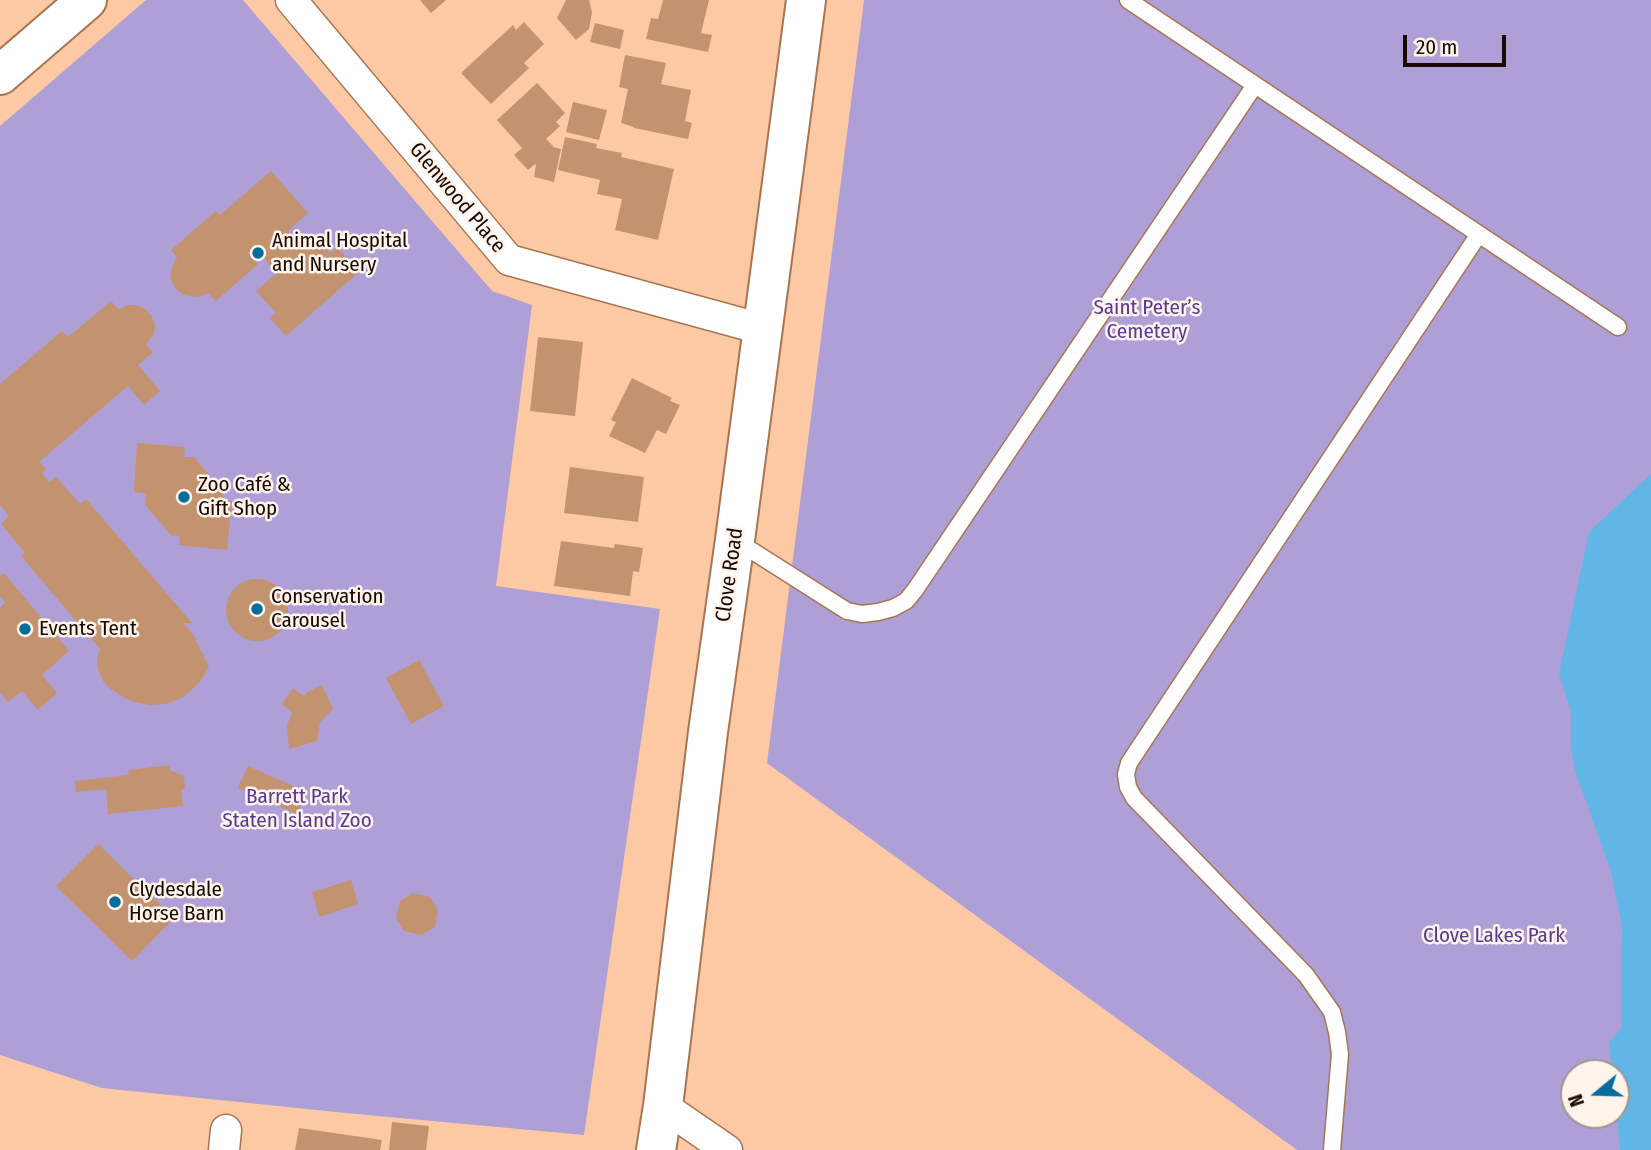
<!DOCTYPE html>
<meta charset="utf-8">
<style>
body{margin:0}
#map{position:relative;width:1651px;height:1150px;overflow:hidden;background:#fdc9a4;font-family:"Fira Sans Condensed",sans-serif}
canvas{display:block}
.north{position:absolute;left:1560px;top:1059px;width:70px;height:70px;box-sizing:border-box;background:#fef4ec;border:2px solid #a2968e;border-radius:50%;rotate:251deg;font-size:19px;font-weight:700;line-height:28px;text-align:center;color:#190800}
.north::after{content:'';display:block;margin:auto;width:24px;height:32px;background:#066d9a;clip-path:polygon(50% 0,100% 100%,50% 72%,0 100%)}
.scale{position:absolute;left:1403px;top:35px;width:103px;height:32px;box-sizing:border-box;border:4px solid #190800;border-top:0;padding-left:9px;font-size:21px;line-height:24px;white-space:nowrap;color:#190800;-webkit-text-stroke:5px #fef4ec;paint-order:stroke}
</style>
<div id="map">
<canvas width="1651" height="1150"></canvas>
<div class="north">N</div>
<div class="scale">20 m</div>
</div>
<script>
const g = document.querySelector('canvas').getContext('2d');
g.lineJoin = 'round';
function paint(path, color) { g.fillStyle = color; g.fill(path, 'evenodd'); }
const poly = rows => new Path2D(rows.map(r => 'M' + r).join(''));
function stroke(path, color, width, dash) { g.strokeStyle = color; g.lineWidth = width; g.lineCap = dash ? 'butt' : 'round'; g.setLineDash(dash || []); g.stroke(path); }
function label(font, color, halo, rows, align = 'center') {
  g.font = font + ' "Fira Sans Condensed",sans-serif'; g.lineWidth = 5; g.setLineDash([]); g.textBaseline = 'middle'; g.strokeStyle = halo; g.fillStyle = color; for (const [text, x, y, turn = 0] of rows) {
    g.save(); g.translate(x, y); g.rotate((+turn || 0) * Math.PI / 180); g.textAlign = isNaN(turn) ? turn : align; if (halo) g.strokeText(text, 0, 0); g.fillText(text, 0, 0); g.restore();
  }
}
paint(poly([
 [146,0,243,0,492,291,532,305,496,586,660,609,584,1135,346,1113,102,1088,0,1055,0,126],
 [864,0,1651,0,1651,1150,1297,1150,767,763],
 [1574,1073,1616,1073,1616,1115,1574,1115]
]), '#ae9fd7');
paint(poly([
 [1651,474,1651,1150,1620,1150,1616,1108,1616,1073,1613,1073,1609,1043,1621,1029,1622,927,1611,871,1575,771,1571,747,1571,711,1559,674,1589,532]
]), '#61b6e8');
paint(poly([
 [420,0,446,0,431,13],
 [566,0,589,0,592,12,589,29,576,40,557,18],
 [663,0,709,0,701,33,712,35,708,52,646,39,651,18,658,19],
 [524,22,544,44,524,63,529,68,491,104,461,73,513,25,516,30],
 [595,23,624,30,620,49,590,42],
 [625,55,666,63,661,84,691,90,685,121,692,123,688,139,634,128,634,127,621,123,628,89,619,87],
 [537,83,565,113,556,122,560,126,546,139,553,146,553,147,561,149,554,182,534,177,536,165,535,164,528,170,514,155,522,148,497,120],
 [573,102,607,110,599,140,566,132],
 [565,137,597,144,596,148,622,153,621,157,674,169,658,240,615,230,622,199,597,194,600,180,558,170],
 [271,171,308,213,288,231,305,250,319,239,331,253,337,247,359,272,286,336,270,318,276,313,256,291,277,273,260,254,257,257,259,259,255,262,258,264,216,301,208,293,199,297,183,295,175,288,170,277,172,267,177,257,171,250,216,211,220,215],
 [111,301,118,309,128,305,136,305,144,308,151,315,155,325,154,334,146,345,153,352,138,365,160,391,144,405,128,386,39,462,46,469,42,473,49,482,56,477,80,504,86,499,192,623,183,623,193,634,209,667,199,683,189,692,182,698,165,704,151,705,133,702,125,698,109,688,103,681,98,669,97,659,100,649,21,556,25,553,1,524,9,516,0,505,0,384,62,331,68,337],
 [538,337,583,342,575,416,530,411],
 [632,378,672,398,670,401,680,405,666,434,657,430,645,453,609,436,616,422,611,420],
 [137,443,185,447,184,457,194,457,223,492,223,500,232,501,227,550,179,545,180,536,172,536,145,505,146,494,134,492],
 [570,467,644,477,638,522,564,513],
 [561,541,614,548,615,544,643,548,639,572,633,571,630,596,554,586],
 [4,573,69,651,42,675,57,693,38,710,22,691,8,702,0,692,0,607,5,602,0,596,0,576],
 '226 610a31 31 0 1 1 62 0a31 31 0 1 1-62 0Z',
 [419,660,444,706,411,724,386,678],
 [322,685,333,709,320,722,317,741,289,749,287,726,292,712,282,704,293,688,304,696,309,691],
 [170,765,170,770,184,776,185,789,181,789,183,806,108,814,106,789,76,792,75,781,129,775,128,770],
 [248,766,307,792,297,814,238,788],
 [98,844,174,918,132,961,56,886],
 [351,880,358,904,319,917,312,892],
 [413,893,430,897,438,911,435,927,422,935,404,931,396,918,400,901],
 [392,1122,429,1126,426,1150,389,1150],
 [299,1128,382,1140,380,1150,295,1150]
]), '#c3926e');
const lane = poly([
 [1128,0,1618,327],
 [735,540,847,611,862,614,878,612,893,608,906,601,915,590,1255,85],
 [1332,1150,1340,1054,1337,1032,1332,1012,1306,975,1134,798,1128,787,1126,774,1129,763,1479,234]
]);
const street = poly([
 [291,0,509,260,762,329],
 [663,1106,727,1150],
 [224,1150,226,1130]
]);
const secondary = poly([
 [0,75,87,0],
 [656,1150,663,1106,708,732,735,540,806,0]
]);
stroke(lane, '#a67654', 19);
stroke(street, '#a67654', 33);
stroke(secondary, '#a67654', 42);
stroke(lane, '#fff', 16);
stroke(street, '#fff', 30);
stroke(secondary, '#fff', 38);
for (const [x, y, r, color] of [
 [258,253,7,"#066d9a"],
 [184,497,7,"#066d9a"],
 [257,609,7,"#066d9a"],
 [25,629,7,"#066d9a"],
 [115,902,7,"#066d9a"]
]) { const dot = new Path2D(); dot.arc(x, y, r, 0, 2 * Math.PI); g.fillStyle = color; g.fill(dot); stroke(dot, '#fef4ec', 2.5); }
label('21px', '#190800', '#fef4ec', [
 ["Glenwood Place",457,198,50],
 ["Clove Road",730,575,-82]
]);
label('21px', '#190800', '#fef4ec', [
 ["Animal Hospital",272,241],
 ["and Nursery",272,265],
 ["Zoo Café &",198,485],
 ["Gift Shop",198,509],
 ["Conservation",271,597],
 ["Carousel",271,621],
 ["Events Tent",39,629],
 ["Clydesdale",129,890],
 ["Horse Barn",129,914]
], 'left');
label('21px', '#593992', '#fef4ec', [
 ["Saint Peter’s",1147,308],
 ["Cemetery",1147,332],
 ["Barrett Park",297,797],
 ["Staten Island Zoo",297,821],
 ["Clove Lakes Park",1494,936]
]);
</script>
